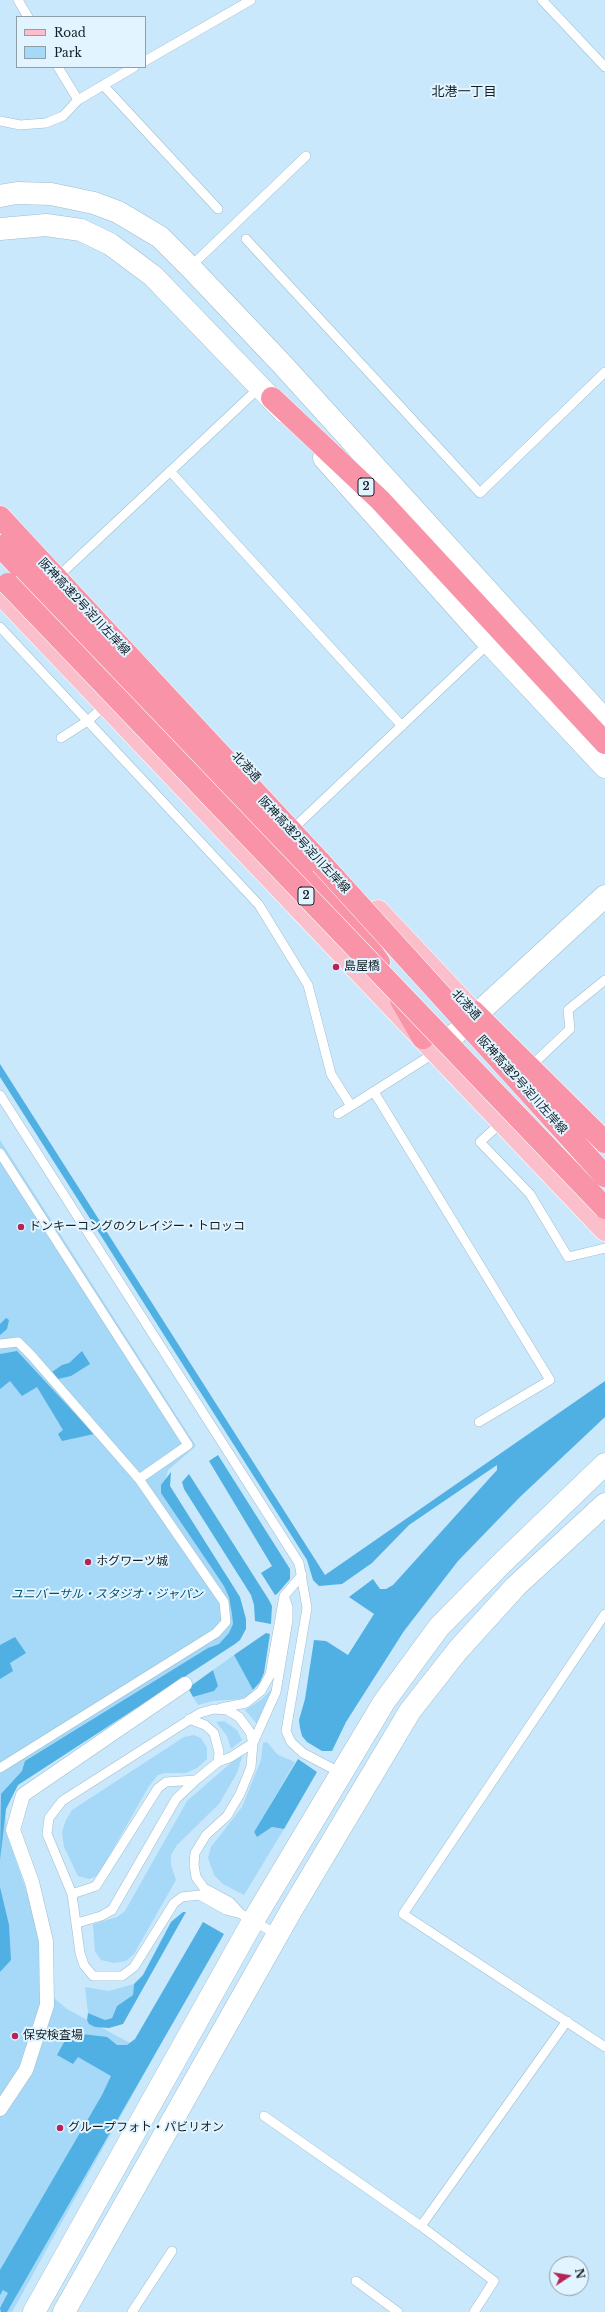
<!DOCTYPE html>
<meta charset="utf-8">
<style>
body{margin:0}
#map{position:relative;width:605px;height:2312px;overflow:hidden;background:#cae8fb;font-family:"Libre Baskerville",serif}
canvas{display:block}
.legend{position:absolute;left:16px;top:16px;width:130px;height:52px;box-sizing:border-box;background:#e1f4ff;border:1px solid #8f9fa8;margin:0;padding:5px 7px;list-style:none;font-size:12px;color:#142026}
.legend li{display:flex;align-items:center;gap:8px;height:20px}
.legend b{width:20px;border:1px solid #8f9fa8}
.north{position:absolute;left:549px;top:2256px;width:40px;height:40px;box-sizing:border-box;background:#e1f4ff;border:1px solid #8f9fa8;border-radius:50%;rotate:78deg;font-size:11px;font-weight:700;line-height:16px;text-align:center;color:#142026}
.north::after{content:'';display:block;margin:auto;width:14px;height:18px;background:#b42555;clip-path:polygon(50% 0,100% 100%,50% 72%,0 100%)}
</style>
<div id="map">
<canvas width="605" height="2312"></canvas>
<ul class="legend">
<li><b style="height:5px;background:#fbbecb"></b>Road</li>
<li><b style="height:11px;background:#a6d8f7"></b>Park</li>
</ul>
<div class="north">N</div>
</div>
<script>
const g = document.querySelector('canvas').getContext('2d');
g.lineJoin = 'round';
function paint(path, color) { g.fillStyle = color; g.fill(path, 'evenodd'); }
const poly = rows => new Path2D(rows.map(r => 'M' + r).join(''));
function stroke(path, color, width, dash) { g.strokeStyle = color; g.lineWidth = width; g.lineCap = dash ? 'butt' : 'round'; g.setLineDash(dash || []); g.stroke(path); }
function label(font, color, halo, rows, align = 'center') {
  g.font = font + ' "Libre Baskerville","Noto Sans JP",serif'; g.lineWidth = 4; g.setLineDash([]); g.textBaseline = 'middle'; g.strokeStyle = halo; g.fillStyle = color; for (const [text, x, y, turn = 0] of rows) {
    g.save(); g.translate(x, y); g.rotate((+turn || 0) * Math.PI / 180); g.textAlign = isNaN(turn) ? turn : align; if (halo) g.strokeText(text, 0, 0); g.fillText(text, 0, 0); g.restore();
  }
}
paint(poly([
 [0,1140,196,1446,168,1470,164,1486,227,1585,238,1634,19,1780,5,1806,7,1835,37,1921,45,1982,55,1999,67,2009,154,2056,12,2312,0,2312],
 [234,1655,253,1690,250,1695,240,1699,213,1701,198,1705,193,1697,214,1691,218,1686,213,1670],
 [272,1689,269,1701,257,1724,245,1710,261,1700],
 [224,1721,237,1730,242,1740,231,1749,227,1736,216,1722],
 [194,1735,201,1738,207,1748,207,1759,197,1768,186,1773,165,1773,158,1775,149,1786,100,1872,95,1877,89,1879,78,1876,64,1847,62,1832,66,1820,72,1810,184,1737],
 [267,1742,278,1755,295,1762,254,1832,257,1837,272,1827,284,1829,244,1895,223,1884,214,1875,208,1858,211,1847,242,1807,261,1760,263,1743],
 [240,1755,242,1757,237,1773,219,1804,177,1845,171,1855,171,1865,176,1880,134,1954,126,1961,114,1963,101,1960,95,1951,93,1924,117,1917,125,1911,187,1801],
 [134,1984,133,1995,117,2006,112,2018,105,2020,88,2013,85,1987,109,1991]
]), '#a6d8f7');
paint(poly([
 [0,1064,325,1575,605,1381,605,1417,521,1496,458,1561,404,1631,346,1722,332,1751,322,1751,307,1742,302,1736,300,1728,299,1720,305,1699,314,1640,326,1641,348,1655,374,1614,349,1597,373,1579,380,1589,386,1589,393,1585,497,1470,497,1465,409,1525,372,1563,342,1584,319,1586,313,1580,307,1560,0,1077],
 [6,1318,9,1320,7,1329,0,1335,0,1324],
 [17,1351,94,1434,62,1441,58,1434,63,1430,37,1387,22,1396,10,1381,0,1389,0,1354],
 [82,1351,90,1364,71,1376,58,1379,52,1372,62,1365,69,1363],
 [218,1455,290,1569,290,1579,277,1594,275,1595,261,1573,272,1566,209,1461],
 [171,1472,170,1486,240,1597,246,1619,246,1629,240,1640,235,1644,18,1785,6,1809,0,1860,1,1794,22,1771,25,1761,208,1648,219,1644,229,1633,233,1624,232,1614,229,1597,224,1586,161,1493,161,1485],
 [189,1474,269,1600,272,1606,271,1624,255,1621,254,1605,251,1595,184,1489,182,1482],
 [266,1633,270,1634,264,1673,260,1682,253,1690,234,1655],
 [15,1637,26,1653,10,1663,13,1671,0,1679,0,1645],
 [213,1670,218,1686,214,1691,193,1697,188,1688],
 [298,1759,317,1772,284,1829,272,1827,257,1837,254,1832],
 [0,1887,9,1925,11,1960,0,1972],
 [183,1912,186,1912,123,2024,109,2028,95,2027,89,2024,87,2020,88,2013,105,2020,112,2018,117,2006,133,1995,134,1984,143,1975,171,1922],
 [203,1922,224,1934,7,2312,1,2312,0,2308,8,2293,3,2290,0,2295,0,2270,102,2095,111,2076,78,2057,73,2064,57,2055,68,2035,74,2033,107,2037,117,2045,127,2045,135,2039]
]), '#50b0e3');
const service = poly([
 [18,0,28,17],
 [542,0,605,67],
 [145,61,251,0],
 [58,67,78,100,134,67],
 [103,85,218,209],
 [0,121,20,125,46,123,63,116,78,100],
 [246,239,480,493,605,372],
 [190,267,306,156],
 [170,471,402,726],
 [64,571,260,387],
 [0,627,259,905,308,985,331,1074,351,1106,436,1052],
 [61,738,89,720,105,705],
 [298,824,489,643],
 [530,1067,570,1029,568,1010,605,980],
 [374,1092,550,1380,479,1422],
 [0,1095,299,1563,307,1608,286,1731,291,1742,303,1753,341,1773],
 [338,1114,351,1106],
 [503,1121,480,1142,530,1194,568,1257,605,1248],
 [0,1153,188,1445,139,1479],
 [0,1344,18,1342,31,1355,139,1479,224,1602,226,1622,216,1633,0,1768],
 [605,1614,403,1914,605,2047],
 [221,1708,246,1703,261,1691,266,1682,270,1675,284,1596,302,1575],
 [189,1719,205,1725,214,1733,219,1752,218,1762],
 [72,1894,96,1886,158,1788,166,1782,196,1780,218,1762,231,1757,253,1743,276,1692,288,1620,288,1607,284,1596],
 [241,1914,230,1902,204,1888,196,1877,194,1865,195,1853,206,1835,227,1816,240,1794,251,1767,253,1743,250,1732,239,1717,227,1710,214,1709,200,1713,62,1801,49,1818,47,1834,72,1894,80,1953,84,1965,93,1976,122,1976,134,1967,174,1903,182,1897,199,1895,226,1910,241,1914,278,1935],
 [77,1923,101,1916,112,1910,176,1799,196,1780],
 [264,2116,421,2226,494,2281,474,2312],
 [421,2226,567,2021],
 [356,2281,398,2312],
 [132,2312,172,2251]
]);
const pedestrian = poly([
 [0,2109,26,2070,47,2005,46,1941,32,1882,13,1830,23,1795,185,1684]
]);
const tertiary = poly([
 [0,196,17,193,51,194,94,203,118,212,160,237,190,267,281,363,605,720],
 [0,229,46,225,81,230,110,244,153,276,284,412],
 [324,458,489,643,605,767],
 [437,1051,605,896],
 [34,2312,253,1921,384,1702,439,1627,502,1563,605,1464],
 [64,2312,292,1909,410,1711,458,1650,516,1586,605,1504]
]);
const primary = poly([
 [0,593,605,1230],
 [378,911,486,1026]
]);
const motorway = poly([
 [272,398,380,500,605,743],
 [0,517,321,863],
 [0,546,312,879,352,924,379,962],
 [401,1000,423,1038]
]);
stroke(service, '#9fbdcf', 10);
stroke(pedestrian, '#9fbdcf', 15);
stroke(tertiary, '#9fbdcf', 23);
stroke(primary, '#fff', 23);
stroke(motorway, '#fff', 23);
stroke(service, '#fff', 9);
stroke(pedestrian, '#fff', 14);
stroke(tertiary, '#fff', 22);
stroke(primary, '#fbbecb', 22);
stroke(motorway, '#f893a8', 22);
const motorwayBridge = poly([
 [8,584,605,1208],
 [321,863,605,1176],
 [474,1012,605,1142]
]);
stroke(motorwayBridge, '#fff', 23, []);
stroke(motorwayBridge, '#f893a8', 22);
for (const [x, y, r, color] of [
 [336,967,4,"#b42555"],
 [21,1227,4,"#b42555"],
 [88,1562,4,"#b42555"],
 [15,2036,4,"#b42555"],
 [60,2128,4,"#b42555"]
]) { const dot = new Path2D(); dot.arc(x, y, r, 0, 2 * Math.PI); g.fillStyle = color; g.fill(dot); stroke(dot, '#e1f4ff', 1.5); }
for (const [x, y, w] of [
 [366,487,16],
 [306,896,16]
]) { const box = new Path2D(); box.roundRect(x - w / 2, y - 9, w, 18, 3); g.fillStyle = '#e1f4ff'; g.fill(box); stroke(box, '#142026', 1); }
label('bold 11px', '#142026', null, [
 ["2",366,487],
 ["2",306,896]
]);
label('12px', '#142026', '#e1f4ff', [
 ["阪神高速2号淀川左岸線",84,607,47],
 ["北港通",246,767,47],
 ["阪神高速2号淀川左岸線",304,845,47],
 ["北港通",466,1005,47],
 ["阪神高速2号淀川左岸線",522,1085,48]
]);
label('12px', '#142026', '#e1f4ff', [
 ["島屋橋",344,967],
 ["ドンキーコングのクレイジー・トロッコ",29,1227],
 ["ホグワーツ城",96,1562],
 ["保安検査場",23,2036],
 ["グループフォト・パビリオン",68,2128]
], 'left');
label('italic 12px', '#005072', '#e1f4ff', [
 ["ユニバーサル・スタジオ・ジャパン",107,1595]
]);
label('13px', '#142026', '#e1f4ff', [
 ["北港一丁目",464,92]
]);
</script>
